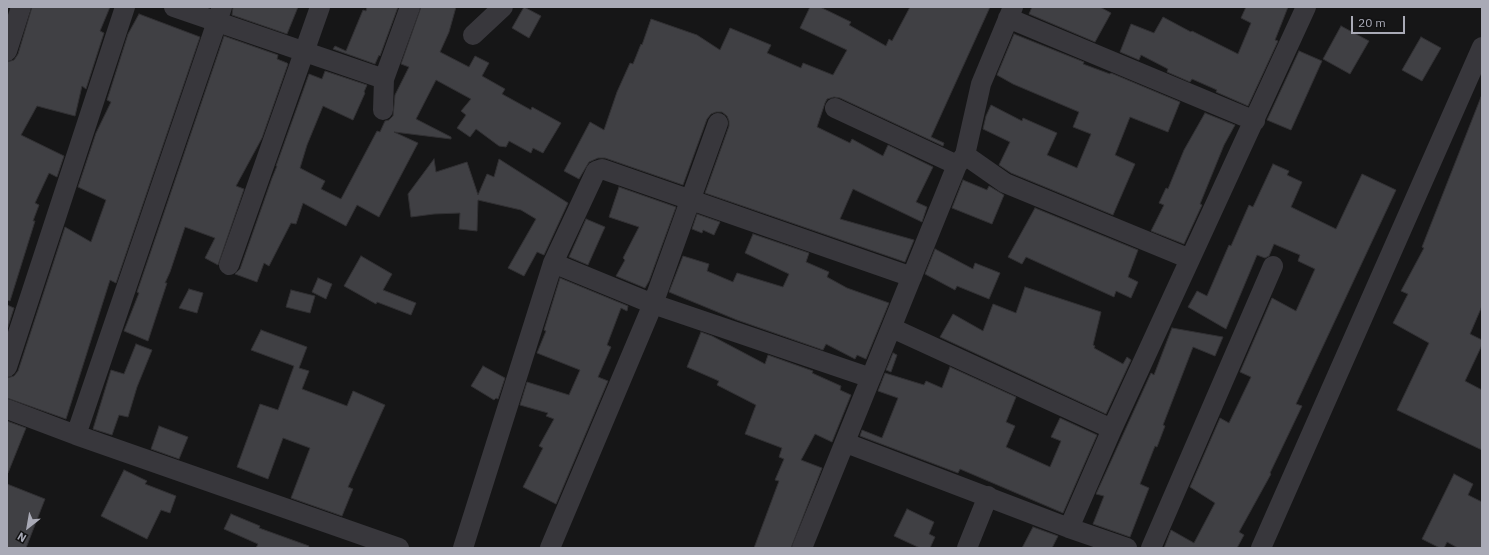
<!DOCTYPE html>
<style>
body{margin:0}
#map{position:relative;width:1489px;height:555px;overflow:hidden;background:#161617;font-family:"IBM Plex Sans",sans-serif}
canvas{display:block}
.frame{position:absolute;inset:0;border:8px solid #a9aab6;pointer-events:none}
.north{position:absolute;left:8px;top:507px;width:40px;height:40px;-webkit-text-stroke:3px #111112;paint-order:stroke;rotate:211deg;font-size:11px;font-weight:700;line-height:16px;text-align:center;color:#a9aab6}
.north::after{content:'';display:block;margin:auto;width:14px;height:18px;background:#a9aab6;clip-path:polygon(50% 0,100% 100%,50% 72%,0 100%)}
.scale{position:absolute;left:1351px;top:16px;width:54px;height:18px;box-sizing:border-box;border:2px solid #a9aab6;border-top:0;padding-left:5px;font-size:12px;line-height:14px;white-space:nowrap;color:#a9aab6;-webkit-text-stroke:3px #111112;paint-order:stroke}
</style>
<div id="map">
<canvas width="1489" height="555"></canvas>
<div class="frame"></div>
<div class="north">N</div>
<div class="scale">20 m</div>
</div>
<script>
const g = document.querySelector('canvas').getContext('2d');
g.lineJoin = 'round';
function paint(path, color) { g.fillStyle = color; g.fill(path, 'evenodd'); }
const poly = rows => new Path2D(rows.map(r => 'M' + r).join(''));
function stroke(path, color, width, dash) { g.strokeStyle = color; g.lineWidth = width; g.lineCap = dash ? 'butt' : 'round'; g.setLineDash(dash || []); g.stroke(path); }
const building = poly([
 [32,7,110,7,100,31,104,33,86,89,82,86,75,116,37,106,21,135,64,156,57,177,49,173,35,203,39,205,33,221,35,221,10,301,7,300,7,62,14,60,18,54,32,7],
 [233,7,298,7,287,34,232,15,233,7],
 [367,7,398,7,380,56,379,55,375,64,333,49,335,46,346,51,363,10,366,11,367,7],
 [421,7,456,7,449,32,440,52,469,67,475,56,489,63,482,76,505,89,502,94,531,110,532,107,561,123,543,153,533,148,531,153,509,141,506,147,499,146,476,129,470,137,457,128,466,115,461,111,471,99,436,80,416,119,451,137,451,139,394,132,418,143,379,217,357,205,346,226,303,203,296,224,291,223,269,266,264,263,257,282,235,274,240,269,272,178,277,166,276,166,309,74,322,79,325,71,367,85,364,92,365,93,353,120,323,106,307,145,300,168,325,181,321,189,341,199,377,131,380,132,385,121,389,120,393,116,395,95,409,67,401,64,421,7],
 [524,7,541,16,529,38,512,28,524,7],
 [810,7,820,7,851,22,849,25,886,46,889,39,892,41,910,7,990,7,931,137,944,143,943,146,840,98,834,97,827,99,825,103,817,127,850,143,852,139,883,156,888,145,933,167,916,202,927,207,922,222,853,189,840,219,914,240,905,262,705,193,729,126,729,121,727,116,722,112,716,112,711,114,707,119,683,185,605,158,598,158,589,162,579,179,564,171,590,122,604,130,617,92,630,63,633,64,641,44,642,45,651,19,697,35,720,50,730,28,771,45,767,53,801,68,803,63,833,75,847,50,800,28,810,7],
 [1032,7,1100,7,1111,13,1095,42,1029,14,1032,7],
 [1246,7,1288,7,1275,40,1278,41,1248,106,1216,92,1217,90,1192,79,1190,82,1167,72,1168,69,1141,55,1139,60,1120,52,1131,24,1154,33,1163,17,1191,32,1192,31,1238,54,1251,23,1241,18,1246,7],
 [139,14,200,37,116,283,110,280,66,419,7,398,7,378,14,376,18,371,65,227,91,242,106,200,78,187,96,133,111,102,107,100,128,34,139,14],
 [1341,26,1369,41,1350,74,1323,59,1341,26],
 [1014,34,1084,62,1083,64,1110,74,1111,73,1180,102,1168,132,1130,117,1115,155,1135,164,1113,215,1011,173,999,165,1010,142,983,129,986,116,991,105,1022,121,1023,118,1057,133,1047,155,1077,168,1091,134,1073,127,1079,112,1013,84,997,75,1014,34],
 [224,36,278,55,277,59,287,63,288,64,262,138,236,186,244,189,218,265,205,258,215,238,185,227,170,272,165,283,167,283,148,341,124,331,139,293,137,292,224,36],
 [1421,37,1441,48,1422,81,1402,70,1421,37],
 [1299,51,1322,61,1291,130,1267,120,1299,51],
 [1481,97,1482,306,1470,334,1482,340,1482,345,1465,381,1482,390,1482,450,1397,410,1429,343,1393,323,1408,294,1401,291,1424,248,1422,247,1481,97],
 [1205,113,1235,125,1224,145,1200,204,1202,205,1184,244,1151,231,1164,205,1159,203,1166,188,1168,189,1184,150,1205,113],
 [434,159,436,172,467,162,478,195,487,174,494,177,499,159,568,203,544,255,537,252,524,276,508,268,536,219,521,210,478,200,477,231,459,229,460,213,434,214,411,217,408,194,434,159],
 [1273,164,1289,171,1287,175,1302,182,1291,207,1336,229,1362,174,1396,190,1296,404,1302,406,1270,473,1271,474,1239,532,1244,535,1237,548,1164,548,1171,530,1194,543,1215,503,1190,487,1220,418,1229,423,1251,377,1240,372,1272,298,1296,311,1315,269,1298,261,1300,255,1274,244,1269,256,1265,258,1257,255,1226,329,1188,307,1197,291,1207,296,1229,245,1231,246,1249,205,1253,207,1273,164],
 [963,180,987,190,989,186,1004,195,992,224,952,208,963,180],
 [619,187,676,207,649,281,645,288,616,276,625,260,623,258,639,227,609,217,619,187],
 [1035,208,1138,250,1128,277,1138,282,1131,298,1116,291,1114,297,1026,257,1022,264,1008,257,1035,208],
 [697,214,720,222,714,235,703,230,702,233,692,229,697,214],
 [586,219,605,227,588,265,569,257,586,219],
 [753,234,809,253,806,262,829,272,827,277,847,288,889,303,866,359,857,355,855,359,826,344,823,350,737,320,669,292,683,256,709,264,707,271,733,282,737,273,783,287,789,274,745,253,753,234],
 [935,249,973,269,975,263,1000,273,989,299,957,286,955,290,925,274,935,249],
 [361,256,392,274,383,290,416,303,411,315,377,302,376,304,344,286,361,256],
 [318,278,332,284,326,299,312,292,318,278],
 [560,278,628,306,627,311,621,308,607,345,611,347,598,377,608,381,556,504,523,487,543,448,539,446,554,419,546,416,548,413,520,405,527,382,569,395,580,370,537,353,546,331,544,330,560,278],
 [1025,287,1101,312,1093,345,1095,346,1094,348,1123,364,1127,357,1131,360,1106,414,940,337,953,314,983,331,993,304,1016,313,1025,287],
 [189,289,203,293,197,313,179,308,189,289],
 [291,290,315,296,310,313,286,307,291,290],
 [7,305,14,308,7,330,7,305],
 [1172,328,1223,337,1215,356,1193,347,1163,425,1165,426,1157,447,1155,446,1140,484,1149,488,1130,537,1093,524,1104,496,1096,494,1151,373,1154,375,1172,328],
 [261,330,307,347,299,368,309,371,302,389,347,406,353,391,385,405,348,487,353,489,342,516,291,498,310,448,283,438,268,479,237,467,260,404,278,410,294,366,251,350,261,330],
 [701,332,712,336,765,364,768,355,813,371,812,373,841,386,840,390,851,395,832,442,815,434,801,460,822,468,791,548,754,548,779,481,775,480,784,459,779,457,782,448,745,434,756,405,717,385,719,381,687,367,701,332],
 [136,344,152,350,137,387,128,417,119,415,112,435,93,429,111,370,124,374,136,344],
 [893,353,897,355,891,372,886,370,893,353],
 [483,366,505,378,498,399,496,398,494,400,471,386,483,366],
 [950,367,1016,397,1006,422,1015,426,1006,447,1050,467,1061,441,1051,437,1060,418,1097,435,1063,513,960,469,958,473,860,436,862,430,882,438,898,398,878,391,885,373,924,385,926,381,942,388,950,367],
 [7,421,26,428,8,473,7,473,7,421],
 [159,426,188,437,179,459,151,449,159,426],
 [124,470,147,481,145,484,176,496,170,513,161,510,147,539,101,516,124,470],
 [1454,474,1473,484,1468,495,1482,502,1482,548,1458,548,1447,542,1444,548,1440,548,1422,539,1454,474],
 [7,484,45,499,26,548,7,548,7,484],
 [907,509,934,522,929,534,935,537,930,548,920,548,894,536,907,509],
 [231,514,260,526,259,528,309,546,308,548,256,548,258,544,224,529,231,514],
 [1033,527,1058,536,1052,548,1022,548,1033,527]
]);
paint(building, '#404044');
stroke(building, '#313033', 1);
stroke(poly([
 [174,7,384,79],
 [1008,18,1255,121],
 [473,35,503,7],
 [7,51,21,7],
 [835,108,957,165],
 [383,110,384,79,410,7],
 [965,155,1005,183,1190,259],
 [553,263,653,304,871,378],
 [229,265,320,7],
 [892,328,1112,429],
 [7,367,125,7],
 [7,409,76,435,399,548],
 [76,435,222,7],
 [846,443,1069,528,1127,548],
 [1069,528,1112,429,1306,7],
 [463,548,553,263,596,171,602,169,912,277],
 [550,548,653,304,718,123],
 [802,548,957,165,965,155,981,84,1013,7],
 [967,548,988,496],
 [1151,548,1273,266],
 [1261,548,1482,47]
]), '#38373c', 20);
</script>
